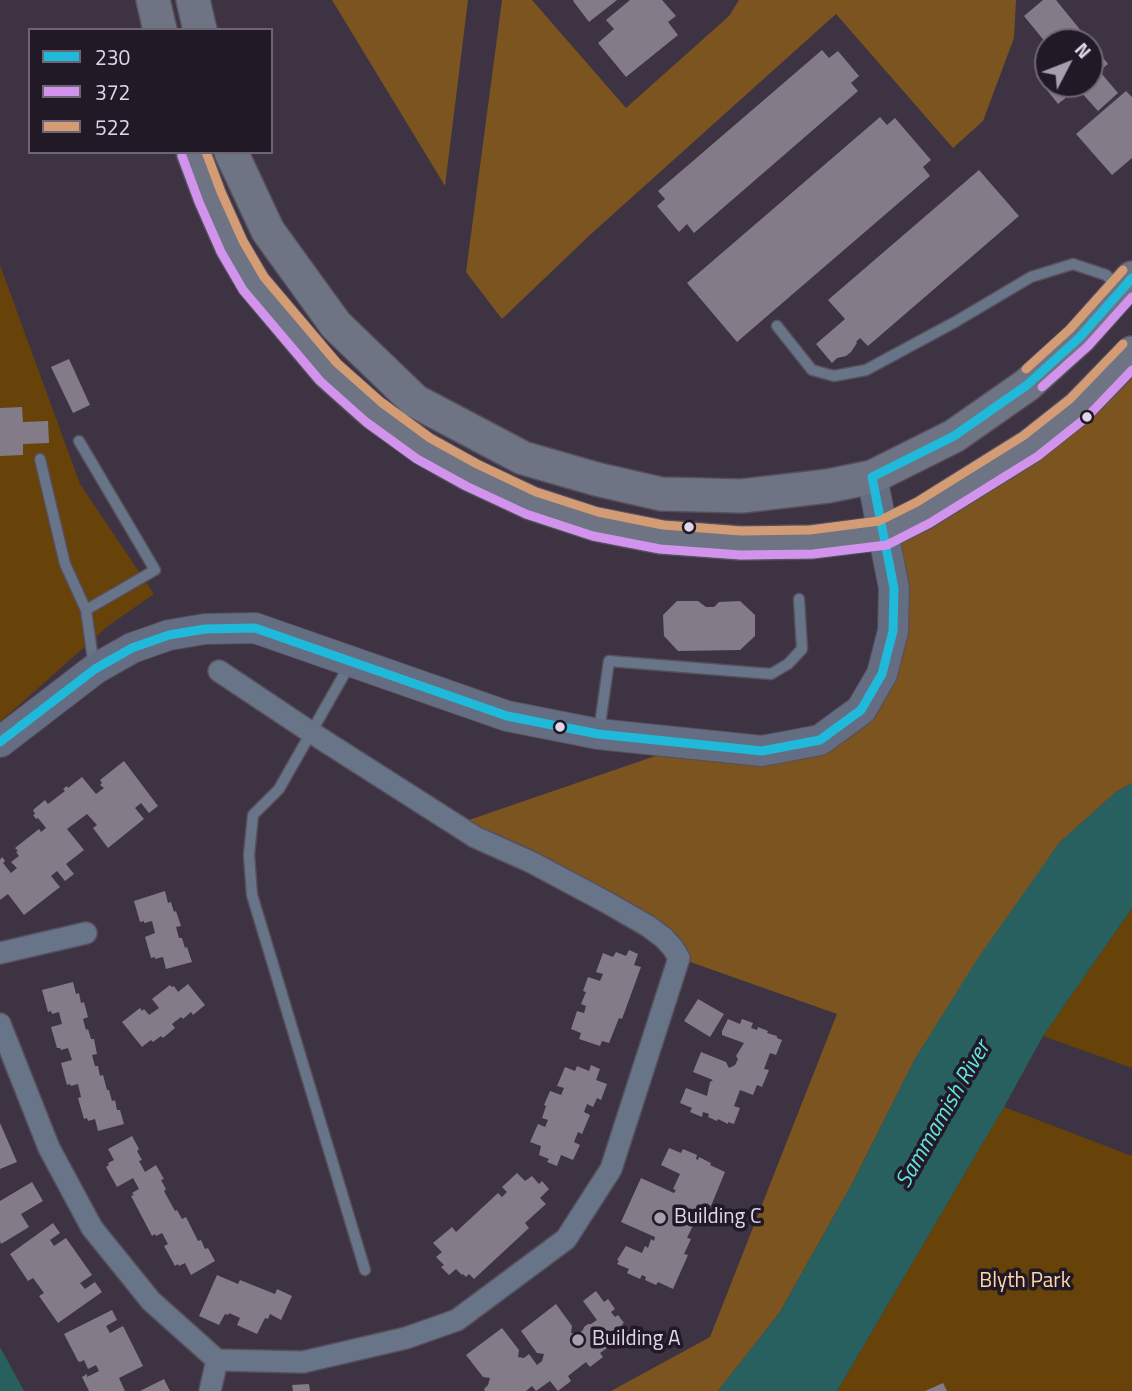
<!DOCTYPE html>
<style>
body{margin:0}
#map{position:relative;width:1132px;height:1391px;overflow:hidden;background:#3d3343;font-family:"Titillium Web",sans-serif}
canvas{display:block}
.legend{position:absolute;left:28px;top:28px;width:245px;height:126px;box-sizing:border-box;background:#211926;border:2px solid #6e6574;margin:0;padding:9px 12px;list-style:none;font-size:21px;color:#e2d7ea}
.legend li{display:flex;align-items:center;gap:14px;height:35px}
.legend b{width:35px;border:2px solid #6e6574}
.north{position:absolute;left:1034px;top:28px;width:70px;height:70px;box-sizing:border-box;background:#211926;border:2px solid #6e6574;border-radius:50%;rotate:48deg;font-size:19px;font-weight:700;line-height:28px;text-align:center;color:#e2d7ea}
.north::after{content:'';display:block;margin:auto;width:24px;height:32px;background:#a89eb0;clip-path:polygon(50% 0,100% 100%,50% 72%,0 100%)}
</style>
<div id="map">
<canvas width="1132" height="1391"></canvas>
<ul class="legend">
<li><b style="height:9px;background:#20b9da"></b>230</li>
<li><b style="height:9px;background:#d193ec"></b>372</li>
<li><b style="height:9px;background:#d39c74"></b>522</li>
</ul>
<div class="north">N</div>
</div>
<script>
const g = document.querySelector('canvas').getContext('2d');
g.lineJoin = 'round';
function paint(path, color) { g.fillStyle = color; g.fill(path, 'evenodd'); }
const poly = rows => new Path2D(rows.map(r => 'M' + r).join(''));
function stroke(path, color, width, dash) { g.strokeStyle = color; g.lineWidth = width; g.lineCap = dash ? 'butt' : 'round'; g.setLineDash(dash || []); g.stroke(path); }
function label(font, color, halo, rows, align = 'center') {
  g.font = font + ' "Titillium Web",sans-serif'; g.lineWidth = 7; g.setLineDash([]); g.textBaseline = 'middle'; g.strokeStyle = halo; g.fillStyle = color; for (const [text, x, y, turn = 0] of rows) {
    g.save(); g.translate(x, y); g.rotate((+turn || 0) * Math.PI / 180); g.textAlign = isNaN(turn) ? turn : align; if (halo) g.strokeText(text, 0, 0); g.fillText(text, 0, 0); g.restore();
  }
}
paint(poly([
 [0,265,80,484,154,594,108,626,0,722],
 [1132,908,1132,1068,1043,1036],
 [1004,1107,1132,1156,1132,1391,837,1391]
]), '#674209');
paint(poly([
 [332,0,468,0,445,186],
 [502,0,532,0,626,108,729,16,739,0,1016,0,1014,38,983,121,953,148,836,14,591,234,502,319,466,272],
 [1132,353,1132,783,1116,792,1059,843,916,1057,852,1184,780,1312,718,1391,611,1391,710,1337,837,1014,679,958,463,822,693,743,820,740,882,674,883,533]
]), '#7b541f');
paint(poly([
 [1132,783,1132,908,1043,1036,1004,1107,837,1391,718,1391,780,1312,852,1184,916,1057,978,958,1059,843,1116,792],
 [0,1347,24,1391,0,1391]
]), '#27605f');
paint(poly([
 [574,0,617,0,589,22,573,1],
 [630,0,662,0,676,16,668,22,678,35,626,77,598,43,614,29,606,20],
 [1043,0,1056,0,1108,64,1090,78,1090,42,1048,42,1048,49,1044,45,1046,43,1024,16],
 [822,50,829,58,838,51,859,76,851,83,858,91,694,233,687,224,679,232,657,206,665,199,658,191],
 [1048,66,1048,84,1083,84,1058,104,1036,76],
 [1101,73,1118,93,1098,111,1080,91],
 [1126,91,1132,97,1132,158,1112,175,1076,134],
 [880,117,887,125,895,118,931,160,923,167,930,176,737,342,687,283],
 [979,170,1019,216,868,346,860,338,856,342,857,343,851,352,846,356,837,358,832,363,816,344,845,319,828,300],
 [69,359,90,405,73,413,51,367],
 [22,407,23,422,48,421,49,443,23,444,23,455,0,456,0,408],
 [677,601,698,601,706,607,714,607,719,602,740,601,755,615,755,636,740,650,678,651,664,636,663,615],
 [124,761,158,806,149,813,141,803,135,808,144,819,108,848,93,828,97,825,87,814,67,829,84,850,66,864,74,874,65,881,57,871,51,876,60,887,24,915,8,894,0,900,0,860,2,857,5,861,3,863,11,873,17,868,11,862,19,856,16,852,18,851,15,848,39,829,41,832,46,828,38,818,36,819,33,815,35,814,33,810,45,800,48,804,65,791,63,789,67,786,68,788,82,777,96,794,104,788,100,785,102,783,100,780],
 [165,891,168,903,171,902,174,912,176,911,181,926,176,927,179,938,182,938,185,948,187,947,192,962,166,969,163,957,155,959,155,957,151,958,145,937,155,933,152,921,144,923,144,921,140,922,134,901],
 [629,950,638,954,634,965,641,967,622,1019,619,1018,609,1043,602,1041,600,1046,579,1039,581,1033,571,1029,577,1011,584,1013,586,1006,581,1004,586,992,583,991,588,977,600,981,603,974,596,972,603,953,613,957,616,952,626,956],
 [73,982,76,994,79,993,81,1003,84,1002,88,1017,83,1019,86,1030,88,1029,91,1039,94,1039,97,1054,92,1055,95,1066,98,1066,100,1076,103,1075,107,1090,109,1090,112,1101,115,1100,117,1110,120,1110,124,1124,98,1131,95,1119,88,1121,87,1118,84,1119,78,1098,81,1097,78,1084,71,1086,70,1084,67,1085,61,1063,72,1060,68,1048,61,1050,60,1048,57,1048,51,1027,62,1024,59,1012,52,1014,51,1011,48,1012,42,990],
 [188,984,205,1005,193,1015,191,1012,183,1019,181,1017,172,1024,175,1028,163,1038,161,1036,153,1042,151,1040,142,1047,122,1022,140,1008,142,1011,144,1009,149,1015,159,1008,152,999,170,985,172,987,174,986,178,992],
 [698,999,724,1014,710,1037,684,1021],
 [728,1019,740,1024,742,1019,753,1023,751,1028,757,1030,758,1027,768,1031,767,1033,777,1036,777,1038,782,1040,776,1055,770,1053,764,1069,769,1070,762,1087,757,1085,753,1095,740,1090,734,1106,740,1108,734,1124,728,1122,728,1124,718,1119,717,1121,708,1117,709,1114,703,1112,702,1117,690,1112,692,1108,680,1103,686,1088,707,1096,710,1082,713,1080,693,1072,701,1052,726,1062,729,1068,735,1065,738,1059,736,1056,744,1043,722,1035,722,1031],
 [591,1065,600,1069,596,1080,607,1084,601,1100,597,1098,593,1107,587,1104,584,1112,590,1115,582,1134,578,1132,574,1142,580,1145,573,1160,561,1155,557,1166,547,1162,549,1159,539,1155,541,1146,530,1142,538,1124,545,1127,548,1120,542,1118,546,1106,544,1105,550,1091,561,1095,564,1088,557,1086,565,1067,575,1071,577,1066,589,1071],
 [0,1123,17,1162,0,1169],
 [132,1136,139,1149,137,1151,142,1160,139,1161,145,1172,156,1165,164,1179,161,1180,166,1189,164,1191,175,1211,177,1210,182,1219,186,1217,198,1241,201,1240,205,1249,208,1248,215,1261,191,1275,185,1263,179,1266,178,1264,175,1266,164,1246,168,1244,162,1233,156,1236,155,1234,152,1236,131,1196,134,1195,132,1193,139,1189,133,1178,117,1187,106,1167,109,1165,108,1163,114,1160,108,1149],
 [669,1148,681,1153,683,1149,697,1155,696,1159,698,1160,699,1157,711,1163,710,1165,725,1172,711,1206,706,1204,700,1219,697,1217,687,1238,691,1239,684,1254,688,1255,673,1289,658,1282,656,1285,645,1280,646,1277,642,1275,640,1279,627,1273,629,1269,617,1264,619,1261,617,1260,626,1246,642,1253,645,1246,648,1248,651,1239,654,1241,655,1237,621,1222,641,1178,674,1193,676,1190,673,1189,680,1174,661,1165],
 [517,1173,525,1181,532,1176,539,1184,542,1181,549,1189,540,1198,546,1204,525,1223,529,1228,474,1279,469,1274,466,1277,463,1274,462,1275,456,1269,449,1275,441,1267,444,1265,436,1257,442,1252,433,1243,452,1227,456,1232,498,1193,502,1197,507,1192,502,1187],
 [32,1182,43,1201,21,1214,29,1227,1,1244,0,1241,0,1201],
 [53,1223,60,1233,50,1240,54,1246,66,1238,92,1275,80,1283,85,1289,95,1282,102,1292,58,1323,39,1296,44,1293,33,1278,28,1281,10,1254],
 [217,1275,238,1284,240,1280,275,1294,277,1289,292,1296,281,1320,270,1314,268,1319,265,1318,257,1334,237,1325,240,1318,229,1313,228,1315,225,1314,219,1325,199,1316],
 [596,1291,604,1302,608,1299,615,1309,611,1312,615,1317,618,1315,624,1323,622,1324,629,1332,628,1333,631,1338,618,1348,614,1343,600,1353,603,1357,590,1367,586,1362,568,1376,571,1381,558,1391,550,1381,536,1391,532,1386,526,1391,485,1391,484,1389,488,1385,490,1378,483,1377,466,1355,502,1328,519,1350,518,1357,524,1358,529,1354,537,1365,542,1361,544,1354,537,1353,521,1331,556,1304,572,1326,571,1333,578,1334,583,1330,584,1327,588,1324,591,1324,597,1320,583,1301],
 [112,1310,117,1320,106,1326,110,1333,123,1326,143,1366,119,1378,125,1391,89,1391,82,1377,87,1374,87,1377,99,1371,96,1365,88,1369,84,1360,80,1362,78,1361,64,1334],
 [164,1379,170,1391,140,1391],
 [943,1383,947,1391,925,1391],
 [309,1384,310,1391,293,1391,292,1385]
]), '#847b89');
const lane = poly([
 [777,326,812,370,834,376,866,370,955,322,1031,277,1073,264,1106,275,1120,288],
 [79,441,155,570,86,610,94,667],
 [40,459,65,564,86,610],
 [350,664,279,789,253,815,249,855,252,895,365,1270],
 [599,731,609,661,771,674,788,664,802,649,799,599]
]);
const street = poly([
 [0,953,86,933],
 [0,1024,49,1148,92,1228,151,1301,217,1360,303,1362,406,1338,457,1320,566,1239,611,1169,679,958,673,948,664,938,648,926,608,903,531,862,475,837,312,733,219,671],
 [210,1391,217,1360]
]);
const secondary = poly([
 [0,742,95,669,132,648,169,635,205,629,255,628,507,716,578,730,598,734,762,751,820,740,861,710,882,674,893,631,894,588,872,477]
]);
const primary = poly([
 [153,0,160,30],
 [193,0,200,30],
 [193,152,210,197,232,247,254,284,328,372,373,412,423,448,471,475,531,503,595,524,661,537,741,543,811,542,883,533,923,513,1030,446,1078,408,1132,353],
 [231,152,268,231,336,325,415,401,523,458,596,479,661,494,742,496,828,486,872,477,954,436,1027,385,1079,338,1132,278]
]);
stroke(lane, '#574f5c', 13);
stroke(street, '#574f5c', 24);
stroke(secondary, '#574f5c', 32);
stroke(primary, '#574f5c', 36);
stroke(lane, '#687588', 10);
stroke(street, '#687588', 21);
stroke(secondary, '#646d81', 30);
stroke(primary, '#6e7484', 33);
stroke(poly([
 [0,742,95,669,132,648,169,635,205,629,255,628,507,716,598,734,762,751,820,740,861,710,882,674,893,631,894,588,872,477,954,436,1027,385,1079,338,1132,278]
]), '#20b9da', 9);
stroke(poly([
 [182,156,199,202,221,252,243,290,320,381,366,422,417,459,466,486,526,514,593,536,660,549,741,555,813,554,887,545,930,523,1038,456,1087,417,1132,370],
 [1042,387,1088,346,1132,297]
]), '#d193ec', 9);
stroke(poly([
 [206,152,221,192,243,241,264,277,337,363,381,402,430,438,477,464,536,492,598,512,663,525,741,531,810,530,879,521,917,502,1023,436,1070,399,1123,344],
 [1026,369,1070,329,1123,270]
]), '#d39c74', 9);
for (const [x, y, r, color] of [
 [1087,417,6,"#e2d7ea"],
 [689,527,6,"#e2d7ea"],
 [560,727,6,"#e2d7ea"],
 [660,1218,7,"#a89eb0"],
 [578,1340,7,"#a89eb0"]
]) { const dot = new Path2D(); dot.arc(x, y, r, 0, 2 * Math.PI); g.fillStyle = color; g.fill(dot); stroke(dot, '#211926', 2.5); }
label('21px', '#e2d7ea', '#211926', [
 ["Building C",674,1218],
 ["Building A",592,1340]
], 'left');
label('21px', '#ffd8a8', '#211926', [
 ["Blyth Park",1025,1282]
]);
label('italic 23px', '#62e3df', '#211926', [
 ["Sammamish River",944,1115,-60]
]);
</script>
